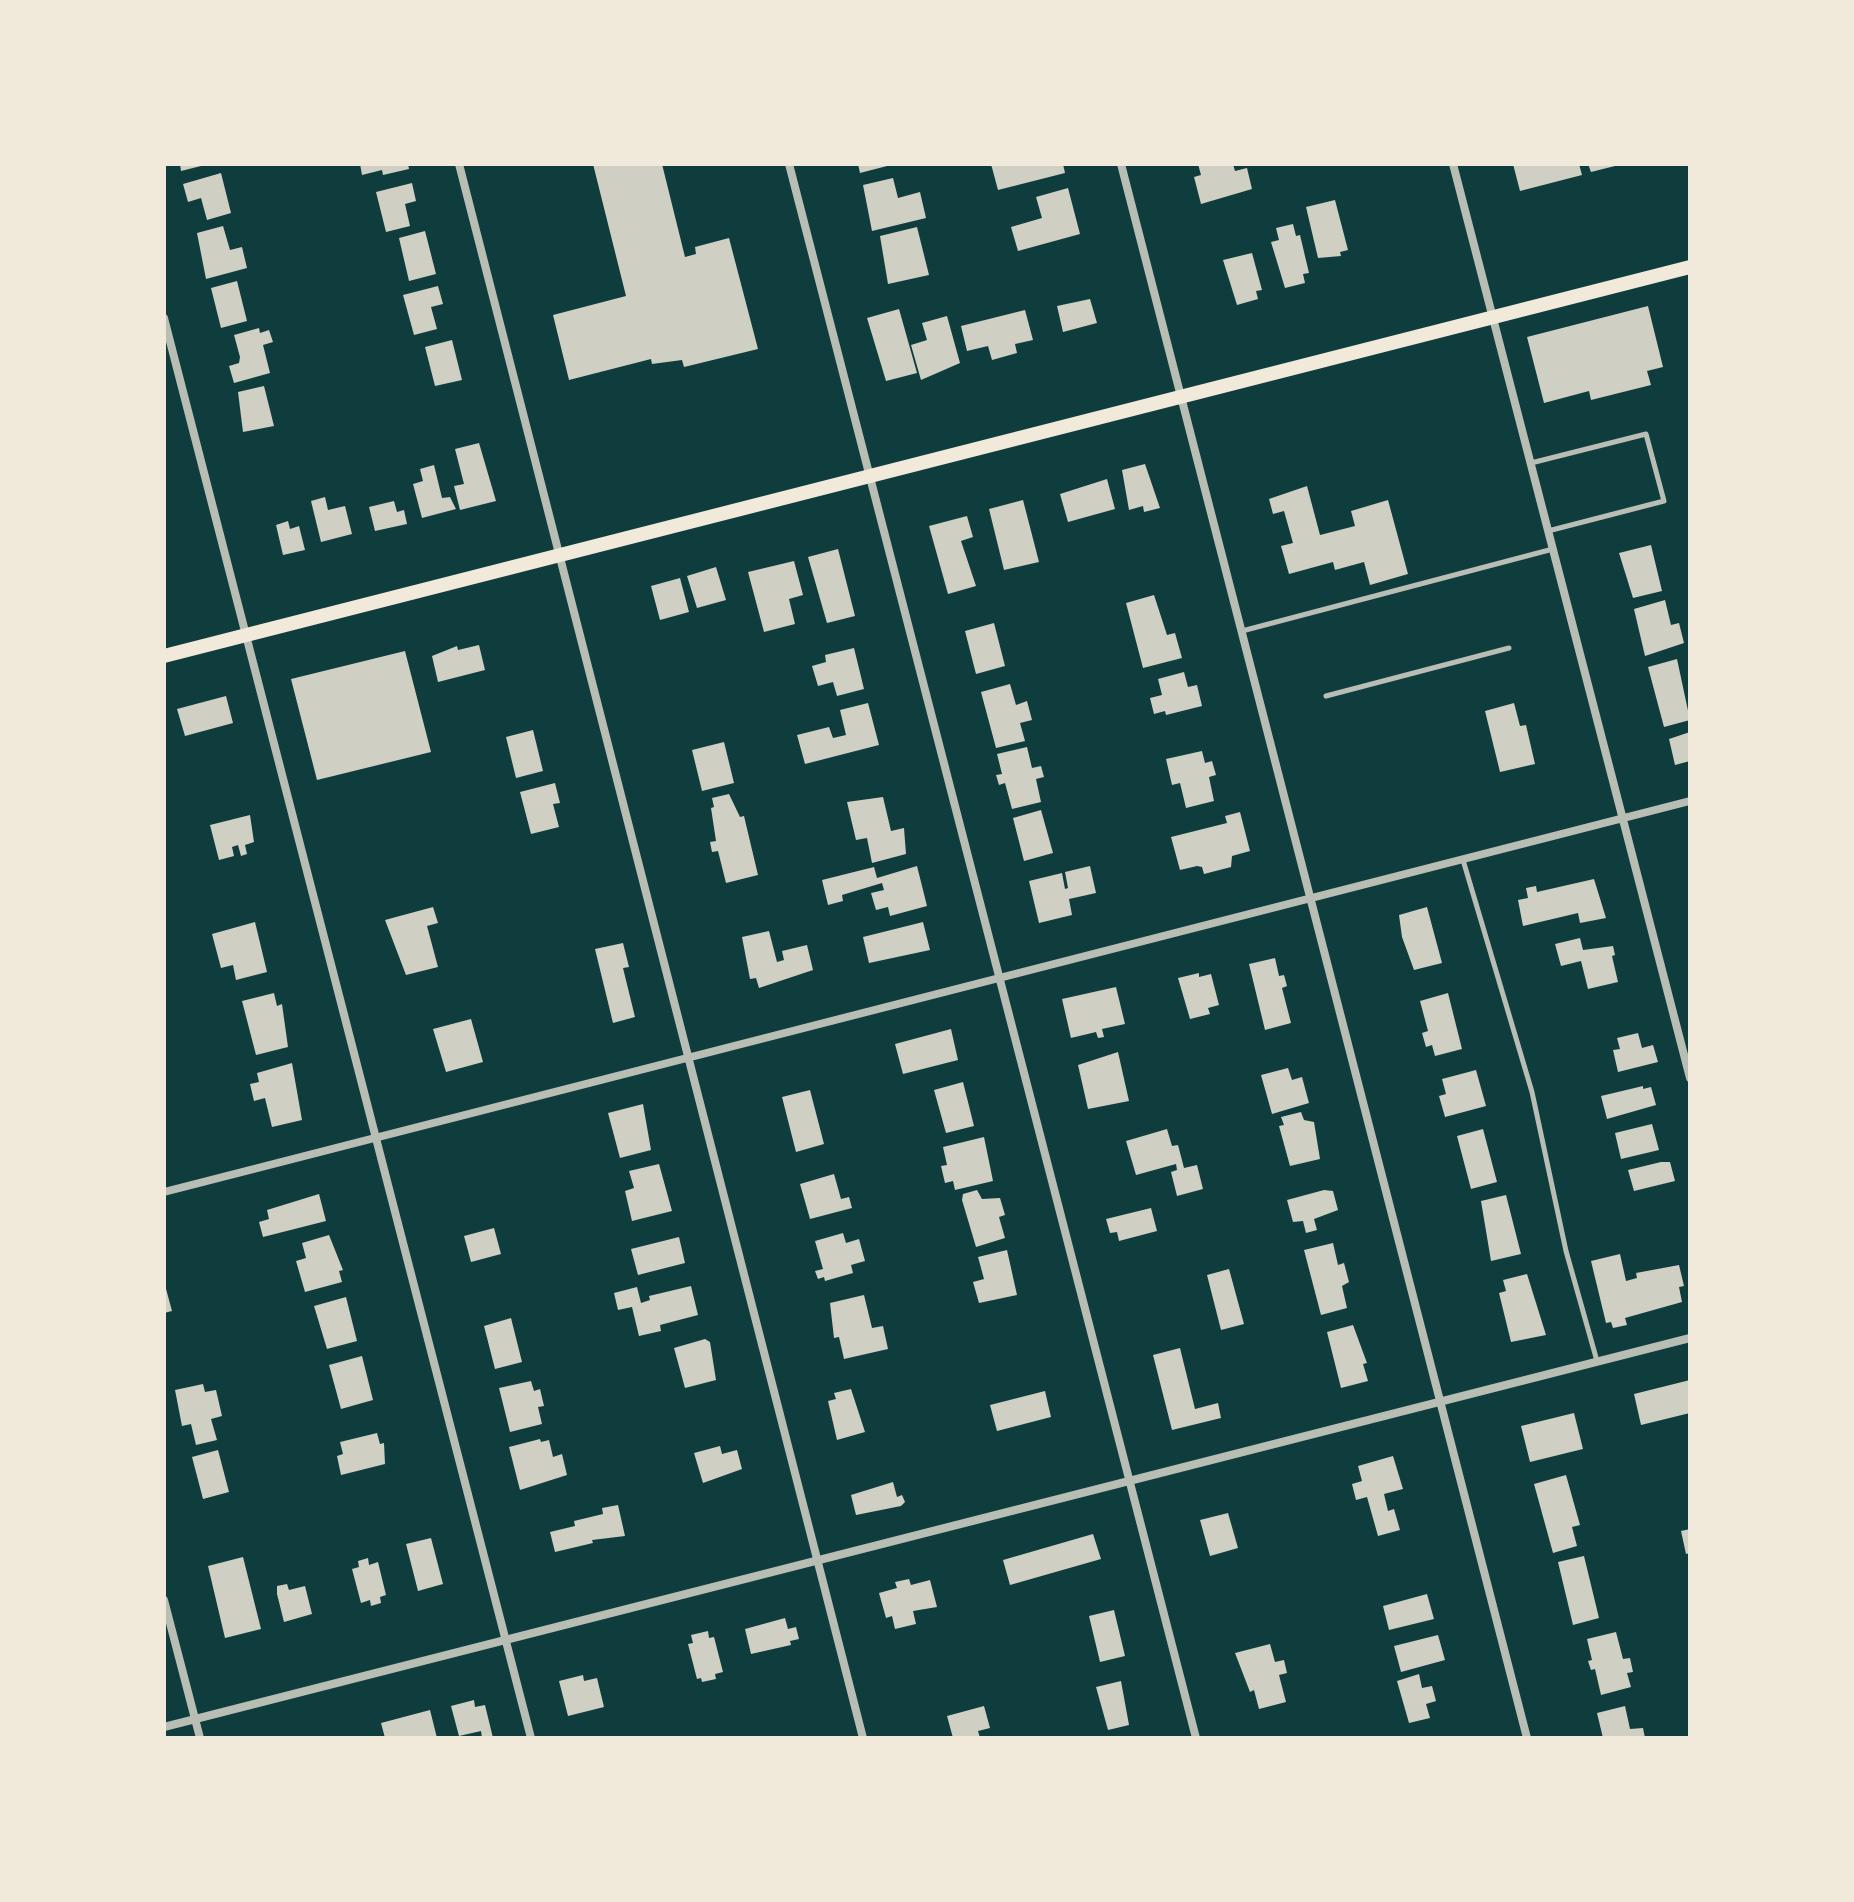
<!DOCTYPE html>
<style>
body{margin:0}
#map{position:relative;width:1854px;height:1902px;overflow:hidden;background:#0f3d3e;font-family:"Titillium Web",sans-serif}
canvas{display:block}
.frame{position:absolute;inset:0;border:166px solid #f1e9da;pointer-events:none}
</style>
<div id="map">
<canvas width="1854" height="1902"></canvas>
<div class="frame"></div>
</div>
<script>
const g = document.querySelector('canvas').getContext('2d');
g.lineJoin = 'round';
function paint(path, color) { g.fillStyle = color; g.fill(path, 'evenodd'); }
const poly = rows => new Path2D(rows.map(r => 'M' + r).join(''));
function stroke(path, color, width, dash) { g.strokeStyle = color; g.lineWidth = width; g.lineCap = dash ? 'butt' : 'round'; g.setLineDash(dash || []); g.stroke(path); }
paint(poly([
 [180,164,205,164,205,165,181,171],
 [360,164,408,164,409,169,383,175,382,170,362,175],
 [593,164,662,164,685,257,696,254,695,247,729,238,758,349,684,367,682,360,652,364,651,359,569,380,553,315,626,296],
 [858,164,891,164,891,165,860,173],
 [991,164,1063,164,1065,173,998,190],
 [1198,164,1233,164,1235,171,1247,168,1252,189,1201,204,1194,177,1201,175],
 [1513,164,1579,164,1582,175,1520,191],
 [1588,164,1619,164,1619,165,1591,172],
 [221,173,231,213,207,220,201,198,188,202,183,184],
 [893,178,898,198,920,192,926,218,872,231,863,185],
 [412,183,416,201,405,204,410,226,386,232,376,192],
 [1068,188,1080,234,1018,251,1011,227,1042,218,1036,197],
 [1335,200,1348,250,1340,252,1341,256,1318,258,1306,207],
 [1293,224,1296,236,1300,235,1309,273,1303,274,1305,283,1285,288,1271,242,1279,240,1276,228],
 [223,226,230,250,242,247,247,268,206,279,197,233],
 [917,227,929,275,888,284,880,236],
 [425,231,436,274,409,281,399,238],
 [1252,253,1262,290,1256,291,1258,299,1237,305,1223,260],
 [237,281,247,321,221,328,211,288],
 [438,286,443,304,431,307,437,329,414,335,403,295],
 [1090,299,1097,323,1063,332,1057,306],
 [1648,306,1663,367,1647,371,1651,385,1591,400,1589,391,1544,403,1527,337],
 [899,309,917,373,886,381,867,318],
 [1025,310,1033,340,1015,344,1017,353,992,360,988,346,967,351,961,326],
 [947,316,960,363,921,380,911,345,927,340,922,323],
 [259,328,260,333,269,330,273,342,263,345,270,373,234,383,229,366,239,363,240,357,234,335],
 [452,340,462,380,435,386,425,347],
 [264,386,274,426,243,432,238,392],
 [479,443,496,501,460,510,454,486,464,484,455,449],
 [1145,464,1160,508,1144,512,1143,506,1129,510,1122,470],
 [434,465,442,498,450,497,456,509,422,518,413,484,423,481,420,469],
 [1107,479,1115,509,1068,522,1060,494],
 [1307,486,1320,535,1355,526,1351,511,1388,500,1408,574,1370,585,1364,562,1335,570,1333,562,1289,574,1281,546,1293,543,1284,511,1273,514,1269,499],
 [325,497,328,510,345,506,352,534,321,542,311,501],
 [1023,500,1039,562,1004,570,989,509],
 [394,501,397,512,404,510,407,524,375,531,369,507],
 [967,516,973,537,961,541,976,586,948,594,929,526],
 [288,521,290,529,299,526,305,550,283,555,276,525],
 [1651,545,1662,591,1633,598,1619,553],
 [838,549,855,616,827,623,808,557],
 [794,561,803,595,789,599,795,624,764,632,748,572],
 [716,567,726,600,697,608,687,576],
 [680,578,689,612,660,620,651,586],
 [1154,595,1167,635,1175,633,1182,658,1143,668,1126,603],
 [1665,600,1671,625,1679,623,1684,643,1645,656,1634,609],
 [994,623,1005,666,976,674,965,631],
 [479,645,485,670,438,682,432,656,457,646,458,650],
 [854,648,864,689,837,696,833,682,818,686,812,666,826,662,825,655],
 [405,651,431,752,317,780,291,679],
 [1677,659,1690,720,1664,727,1648,667],
 [1184,672,1188,687,1197,685,1202,706,1166,715,1165,711,1154,714,1150,698,1162,695,1158,679],
 [1010,684,1016,705,1027,701,1032,720,1020,723,1025,741,996,748,981,692],
 [226,696,233,723,185,736,177,709],
 [868,703,879,745,805,764,797,735,829,727,833,738,846,735,840,710],
 [1514,703,1520,726,1526,725,1535,764,1500,772,1485,711],
 [533,730,543,771,516,778,506,737],
 [1690,732,1690,761,1675,765,1669,739],
 [724,742,734,783,702,791,692,750],
 [1027,747,1032,768,1041,766,1044,777,1036,779,1041,802,1012,809,1005,783,999,785,996,775,1002,774,997,754],
 [1202,751,1205,763,1212,761,1216,775,1209,777,1214,801,1186,808,1180,783,1172,785,1166,759],
 [555,783,560,803,553,804,559,827,531,834,520,792],
 [729,794,740,817,744,816,758,875,726,883,718,851,712,852,710,842,716,841,711,808,714,807,712,798],
 [883,797,891,831,904,828,906,854,872,863,867,838,856,840,847,802],
 [1041,810,1053,853,1024,861,1013,818],
 [1240,812,1250,851,1232,856,1231,867,1204,874,1202,867,1197,866,1180,870,1171,837,1227,823,1225,816],
 [250,815,254,842,245,845,247,854,241,856,238,845,232,847,234,856,219,860,210,825],
 [917,866,927,906,890,916,888,907,876,910,871,893,884,890,882,883,842,895,843,901,828,905,822,880,874,867,877,878],
 [1090,866,1096,893,1069,899,1072,915,1039,923,1029,881,1062,873,1065,889,1068,888,1065,872],
 [1594,879,1606,918,1580,923,1578,913,1523,926,1518,900,1528,898,1526,888,1536,886,1537,892],
 [433,907,438,923,427,926,438,967,406,975,385,920],
 [1427,907,1442,963,1414,970,1402,937,1399,915],
 [255,922,267,972,236,980,233,965,221,968,212,934],
 [923,922,930,950,869,963,863,937],
 [769,931,777,962,784,960,782,951,807,945,813,970,759,988,756,978,750,979,742,937],
 [1580,938,1583,950,1613,946,1615,955,1612,956,1618,982,1588,989,1581,961,1561,966,1555,944],
 [623,943,629,967,623,968,635,1017,613,1023,595,949],
 [1275,958,1279,976,1284,975,1287,986,1282,988,1291,1023,1265,1030,1249,964],
 [1199,973,1199,977,1211,974,1219,1005,1208,1008,1210,1014,1190,1019,1178,978],
 [1116,987,1125,1024,1102,1029,1104,1037,1098,1038,1096,1032,1071,1038,1062,999],
 [274,993,277,1006,282,1004,288,1047,256,1055,242,1001],
 [1448,993,1462,1049,1435,1056,1432,1045,1426,1047,1422,1033,1428,1031,1420,1001],
 [471,1019,483,1062,446,1072,433,1029],
 [951,1029,958,1060,903,1074,895,1044],
 [1638,1033,1642,1048,1653,1045,1658,1062,1618,1072,1613,1050,1620,1049,1617,1038],
 [1118,1052,1129,1101,1088,1109,1078,1065],
 [292,1063,302,1120,272,1127,265,1098,254,1101,250,1084,259,1082,257,1073],
 [1288,1068,1292,1080,1302,1077,1309,1103,1272,1114,1261,1075],
 [1476,1070,1486,1106,1445,1117,1439,1096,1446,1094,1442,1079],
 [963,1082,974,1126,946,1133,934,1090],
 [1643,1086,1643,1089,1651,1087,1656,1105,1607,1119,1601,1096],
 [810,1090,824,1144,796,1152,782,1097],
 [643,1104,651,1150,620,1158,608,1113],
 [1301,1112,1304,1120,1314,1122,1320,1159,1290,1166,1279,1126,1284,1125,1281,1117],
 [1652,1124,1659,1150,1621,1159,1615,1133],
 [1167,1129,1172,1146,1178,1145,1184,1168,1197,1165,1203,1189,1177,1196,1171,1172,1177,1170,1176,1164,1136,1175,1126,1141],
 [1483,1129,1497,1182,1471,1189,1457,1136],
 [984,1137,993,1181,955,1190,953,1181,945,1183,941,1166,947,1165,943,1147],
 [1661,1162,1670,1162,1675,1181,1634,1191,1628,1170],
 [659,1164,672,1211,632,1221,625,1191,634,1188,629,1171],
 [834,1174,841,1199,849,1197,852,1208,810,1219,800,1184],
 [977,1190,982,1199,1000,1198,1005,1215,999,1217,1005,1238,976,1247,962,1200,963,1194],
 [1324,1190,1333,1191,1338,1210,1314,1219,1317,1230,1306,1233,1303,1221,1293,1222,1287,1200],
 [319,1194,326,1221,263,1237,259,1222,269,1219,267,1210],
 [1506,1195,1521,1254,1491,1261,1481,1201],
 [1151,1208,1157,1231,1119,1241,1117,1232,1110,1233,1106,1219],
 [494,1228,501,1254,471,1262,464,1236],
 [843,1233,846,1243,859,1239,865,1261,851,1265,853,1273,825,1281,824,1277,818,1279,815,1271,823,1269,815,1241],
 [329,1235,343,1270,339,1271,342,1282,305,1292,296,1261,306,1258,302,1243],
 [679,1237,685,1263,638,1275,631,1249],
 [1333,1243,1338,1265,1344,1263,1349,1282,1342,1286,1347,1308,1321,1315,1304,1250],
 [1007,1250,1017,1295,979,1303,973,1282,984,1279,978,1257],
 [1620,1254,1626,1281,1637,1278,1636,1273,1679,1265,1684,1286,1679,1287,1682,1302,1625,1318,1627,1325,1613,1328,1611,1322,1606,1323,1591,1261],
 [1229,1269,1244,1324,1221,1330,1207,1275],
 [1527,1274,1546,1335,1511,1342,1499,1293,1506,1291,1503,1280],
 [165,1285,172,1311,164,1313,164,1286],
 [691,1286,698,1315,660,1325,661,1331,639,1336,632,1307,618,1310,614,1293,637,1287,641,1303,650,1300,649,1296],
 [864,1295,872,1328,883,1326,888,1349,844,1359,839,1337,834,1338,830,1303],
 [346,1297,357,1341,327,1349,314,1306],
 [511,1318,522,1362,495,1369,484,1326],
 [1353,1325,1367,1363,1363,1364,1368,1381,1341,1388,1327,1332],
 [705,1339,710,1342,716,1380,685,1388,674,1348],
 [1180,1348,1195,1409,1218,1403,1221,1418,1172,1430,1153,1355],
 [362,1356,373,1400,341,1409,329,1365],
 [1690,1380,1690,1413,1641,1425,1634,1394],
 [531,1381,534,1391,540,1389,544,1406,538,1407,542,1424,510,1432,499,1388],
 [203,1384,205,1392,216,1390,222,1416,211,1419,217,1440,196,1445,191,1424,182,1426,175,1390],
 [851,1389,865,1432,837,1440,828,1401,836,1399,834,1393],
 [1045,1391,1051,1417,997,1431,990,1405],
 [1574,1413,1583,1449,1530,1462,1521,1426],
 [377,1433,380,1444,384,1443,385,1464,341,1475,337,1456,343,1454,340,1442],
 [540,1439,541,1442,549,1440,553,1457,562,1454,567,1475,520,1490,509,1447],
 [720,1446,722,1454,737,1450,742,1469,703,1483,694,1453],
 [218,1450,229,1492,203,1499,192,1457],
 [1393,1456,1403,1489,1384,1494,1388,1511,1394,1509,1400,1530,1378,1536,1367,1497,1356,1500,1352,1484,1362,1481,1358,1466],
 [1566,1475,1580,1525,1572,1527,1577,1546,1553,1553,1534,1484],
 [893,1482,897,1497,902,1495,905,1502,901,1506,856,1515,851,1495],
 [618,1505,625,1536,592,1540,593,1543,555,1552,550,1532,575,1526,574,1521,603,1514,602,1508],
 [1228,1513,1238,1548,1210,1556,1200,1520],
 [1690,1529,1690,1553,1686,1554,1681,1531],
 [1093,1534,1101,1559,1010,1585,1003,1560],
 [431,1538,443,1584,418,1591,406,1544],
 [1584,1556,1599,1618,1573,1625,1558,1562],
 [243,1557,261,1629,225,1638,208,1566],
 [368,1558,369,1565,378,1562,386,1595,380,1597,381,1603,371,1606,370,1600,361,1603,352,1569,359,1567,358,1561],
 [909,1579,911,1585,930,1580,937,1607,913,1611,916,1624,895,1629,892,1616,886,1618,879,1593,897,1588,895,1582],
 [287,1584,289,1590,305,1586,312,1614,284,1622,277,1594,277,1586],
 [1427,1594,1434,1619,1389,1630,1383,1606],
 [1114,1610,1125,1656,1100,1662,1089,1616],
 [785,1618,788,1629,796,1627,799,1639,790,1641,791,1645,751,1654,745,1629],
 [708,1631,709,1638,714,1637,723,1672,715,1674,716,1679,702,1682,701,1678,697,1679,688,1644,693,1643,691,1635],
 [1616,1632,1623,1659,1630,1658,1633,1672,1627,1673,1631,1687,1601,1695,1595,1669,1591,1670,1588,1661,1592,1660,1587,1639],
 [1438,1635,1445,1660,1401,1672,1394,1646],
 [1270,1644,1275,1662,1284,1660,1287,1673,1279,1675,1286,1702,1259,1709,1254,1690,1250,1692,1235,1653],
 [1419,1674,1422,1688,1432,1686,1436,1701,1426,1704,1430,1718,1409,1723,1397,1681],
 [583,1675,584,1681,597,1678,604,1707,568,1716,559,1681],
 [1121,1681,1129,1725,1108,1730,1096,1687],
 [474,1700,475,1707,485,1705,493,1738,482,1738,481,1731,459,1736,451,1706],
 [984,1706,990,1728,978,1731,980,1738,953,1738,947,1716],
 [1625,1706,1630,1729,1643,1728,1645,1738,1603,1738,1597,1713],
 [430,1710,437,1738,385,1738,381,1723]
]), '#cfcfc3');
stroke(poly([
 [1531,463,1646,434,1664,501,1548,531],
 [1242,631,1553,549],
 [1326,696,1509,648],
 [1463,860,1532,1092,1566,1251,1597,1361]
]), '#b8beb3', 5);
stroke(poly([
 [459,164,863,1738],
 [789,164,1196,1738],
 [1121,164,1527,1738],
 [1453,164,1690,1078],
 [164,318,531,1738],
 [164,1192,1690,801],
 [164,1600,200,1738],
 [164,1727,1690,1338]
]), '#b8beb3', 8);
stroke(poly([
 [164,656,1690,267]
]), '#f1e9da', 14);
</script>
